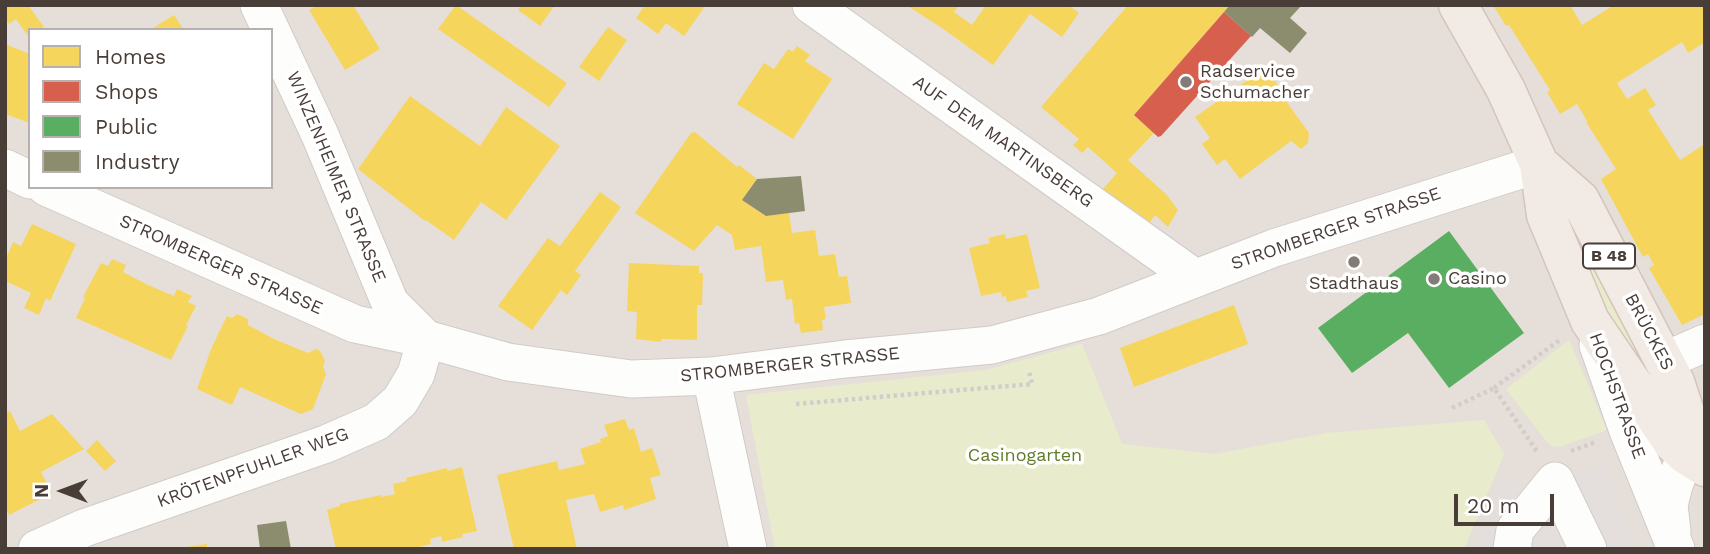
<!DOCTYPE html>
<meta charset="utf-8">
<style>
body{margin:0}
#map{position:relative;width:1710px;height:554px;overflow:hidden;background:#f2efec;font-family:"Work Sans",sans-serif}
canvas{display:block}
.frame{position:absolute;inset:0;border:7px solid #493d37;pointer-events:none}
.legend{position:absolute;left:28px;top:28px;width:245px;height:161px;box-sizing:border-box;background:#fff;border:2px solid #b6b1af;margin:0;padding:9px 12px;list-style:none;font-size:21px;color:#493d37}
.legend li{display:flex;align-items:center;gap:14px;height:35px}
.legend b{width:35px;border:2px solid #b6b1af}
.north{position:absolute;left:28px;top:456px;width:70px;height:70px;-webkit-text-stroke:5px #fff;paint-order:stroke;rotate:270deg;font-size:19px;font-weight:700;line-height:28px;text-align:center;color:#493d37}
.north::after{content:'';display:block;margin:auto;width:24px;height:32px;background:#493d37;clip-path:polygon(50% 0,100% 100%,50% 72%,0 100%)}
.scale{position:absolute;left:1454px;top:494px;width:100px;height:32px;box-sizing:border-box;border:4px solid #493d37;border-top:0;padding-left:9px;font-size:21px;line-height:24px;white-space:nowrap;color:#493d37;-webkit-text-stroke:5px #fff;paint-order:stroke}
</style>
<div id="map">
<canvas width="1710" height="554"></canvas>
<div class="frame"></div>
<ul class="legend">
<li><b style="height:19px;background:#f6d55c"></b>Homes</li>
<li><b style="height:19px;background:#d6604d"></b>Shops</li>
<li><b style="height:19px;background:#5aae61"></b>Public</li>
<li><b style="height:19px;background:#8c8c6e"></b>Industry</li>
</ul>
<div class="north">N</div>
<div class="scale">20 m</div>
</div>
<script>
const g = document.querySelector('canvas').getContext('2d');
g.lineJoin = 'round';
function paint(path, color) { g.fillStyle = color; g.fill(path, 'evenodd'); }
const poly = rows => new Path2D(rows.map(r => 'M' + r).join(''));
function stroke(path, color, width, dash) { g.strokeStyle = color; g.lineWidth = width; g.lineCap = dash ? 'butt' : 'round'; g.setLineDash(dash || []); g.stroke(path); }
function label(font, color, halo, rows, align = 'center') {
  g.font = font + ' "Work Sans",sans-serif'; g.lineWidth = 7; g.setLineDash([]); g.textBaseline = 'middle'; g.strokeStyle = halo; g.fillStyle = color; for (const [text, x, y, turn = 0] of rows) {
    g.save(); g.translate(x, y); g.rotate((+turn || 0) * Math.PI / 180); g.textAlign = isNaN(turn) ? turn : align; if (halo) g.strokeText(text, 0, 0); g.fillText(text, 0, 0); g.restore();
  }
}
paint(poly([
 [5,5,1705,5,1705,549,5,549],
 [30,30,271,30,271,187,30,187]
]), '#e6dfd9');
paint(poly([
 [1569,220,1577,222,1640,358,1665,401,1620,348],
 [1569,340,1607,430,1559,447,1552,446,1548,443,1506,389],
 [1082,344,1122,444,1215,454,1327,433,1484,420,1504,454,1464,549,775,549,746,395,986,370]
]), '#e9eccc');
paint(poly([
 [1606,466,1634,549,1470,549,1501,477,1523,487,1578,476]
]), '#e4dfdd');
paint(poly([
 [5,5,28,5,44,27,40,30,30,30,30,39,16,19,9,24,5,18],
 [318,5,353,5,380,49,345,70,309,10],
 [456,5,567,83,549,107,438,29],
 [518,5,555,5,540,26,518,10,520,7],
 [645,5,706,5,684,36,666,23,658,34,636,18],
 [906,5,959,5,954,12,972,25,986,5,1068,5,1079,13,1062,37,1030,14,993,65,942,28],
 [1128,5,1230,5,1134,115,1154,133,1128,160,1167,195,1178,210,1168,227,1155,215,1150,222,1103,189,1117,173,1088,147,1082,153,1073,145,1079,139,1041,107],
 [1493,5,1570,5,1582,25,1614,5,1705,5,1705,42,1688,53,1682,42,1617,83,1627,99,1645,88,1656,105,1648,110,1680,160,1705,144,1705,314,1682,325,1649,268,1654,265,1648,254,1643,257,1601,179,1616,169,1586,122,1587,121,1577,104,1560,114,1547,92,1550,90,1509,25,1506,26],
 [174,15,184,30,150,30],
 [608,27,627,40,599,81,579,67],
 [5,44,30,54,30,123,5,114],
 [797,46,810,55,805,61,832,79,793,139,737,104,764,63,774,69,788,49,793,52],
 [1265,68,1288,99,1286,101,1309,133,1308,143,1301,149,1291,141,1240,179,1225,159,1217,165,1202,144,1210,138,1195,117],
 [410,96,480,146,506,107,560,146,506,220,481,202,454,240,426,220,425,221,358,169],
 [695,132,737,167,739,165,757,179,742,200,766,216,789,213,792,233,815,230,819,256,835,254,839,277,847,276,851,303,824,307,826,319,822,320,823,330,801,333,799,323,795,324,792,299,786,300,783,280,766,282,761,246,735,250,732,235,717,225,694,251,635,213,691,133],
 [600,192,621,207,575,271,581,275,567,295,561,290,532,330,498,306,548,238,560,246],
 [32,224,76,244,50,301,46,298,39,315,24,308,31,293,5,281,5,255,7,256,13,242,21,246],
 [1005,234,1006,239,1027,234,1040,288,1026,291,1028,297,1007,302,1006,296,1002,297,1001,292,981,296,969,248,990,243,988,238],
 [112,259,126,265,123,272,148,285,174,296,177,289,192,296,188,302,196,306,186,325,188,326,171,360,76,318,85,298,83,297,101,263,108,266],
 [629,263,699,266,699,273,703,273,702,305,697,305,697,340,671,339,661,339,661,342,636,339,637,312,627,311],
 [1234,305,1248,344,1134,387,1120,348],
 [237,314,248,319,248,325,274,339,308,353,316,349,320,351,325,361,323,366,326,374,313,409,301,414,240,387,232,405,197,389,211,349,227,316,232,318],
 [10,411,20,431,52,414,84,449,41,472,52,493,9,515,5,507,5,413],
 [625,419,629,430,634,428,641,452,652,448,661,475,650,478,656,499,624,510,623,505,600,512,594,494,566,500,577,549,514,549,497,475,557,461,559,470,585,464,580,449,601,442,600,439,608,436,604,425],
 [97,440,116,461,105,471,86,451],
 [462,467,477,531,462,534,463,537,442,542,441,536,430,539,431,544,411,549,336,549,327,510,340,506,340,504,381,495,382,497,395,494,393,484,407,481,406,478,447,468,447,471],
 [207,544,207,549,187,549,187,547]
]), '#f6d55c');
paint(poly([
 [1224,12,1251,36,1161,136,1158,137,1134,115]
]), '#d6604d');
paint(poly([
 [1449,231,1524,333,1449,388,1408,333,1352,373,1318,328]
]), '#5aae61');
paint(poly([
 [1230,5,1302,5,1290,18,1307,33,1290,53,1260,28,1252,37,1224,12],
 [801,176,805,211,766,216,742,200,757,179],
 [286,521,291,549,260,549,257,525]
]), '#8c8c6e');
const minor = poly([
 [259,5,320,135,390,303,426,339],
 [811,5,1195,278],
 [5,168,30,180],
 [46,187,355,324,426,339,508,362,631,379,711,376,845,359,992,345,1099,316,1274,248,1539,164],
 [1598,345,1627,428,1676,549],
 [1664,361,1705,343],
 [711,376,748,549],
 [1672,531,1669,505,1674,485,1686,455,1695,442],
 [37,549,84,528,326,444,376,422,400,401,416,374,426,339],
 [1512,549,1515,530,1555,481,1588,549]
]);
const major = poly([
 [1458,5,1506,90,1539,164,1546,215,1590,321,1673,443,1686,455,1705,467],
 [1539,164,1580,200,1675,382,1695,442,1705,437]
]);
stroke(minor, '#cfcbc8', 39);
stroke(major, '#d4c4b9', 41);
stroke(poly([
 [1494,388,1561,339],
 [796,404,1032,384,1029,371],
 [1452,408,1494,388,1538,453],
 [1571,451,1596,442]
]), '#d2cdca', 4.5, [3.5, 3.5]);
stroke(minor, '#fdfdfc', 37);
stroke(major, '#f2eae4', 38);
for (const [x, y, r, color] of [
 [1186,82,7,"#847b76"],
 [1354,262,7,"#847b76"],
 [1434,279,7,"#847b76"]
]) { const dot = new Path2D(); dot.arc(x, y, r, 0, 2 * Math.PI); g.fillStyle = color; g.fill(dot); stroke(dot, '#fff', 2.5); }
for (const [x, y, w] of [
 [1609,256,52]
]) { const box = new Path2D(); box.roundRect(x - w / 2, y - 12.5, w, 25, 5); g.fillStyle = '#fff'; g.fill(box); stroke(box, '#493d37', 2); }
label('bold 16px', '#493d37', null, [
 ["B 48",1609,256]
]);
label('18px', '#493d37', '#fff', [
 ["Radservice",1200,72],
 ["Schumacher",1200,93],
 ["Casino",1448,279],
 ["Stadthaus",1354,284,"center"]
], 'left');
label('18px', '#493d37', '#fff', [
 ["AUF DEM MARTINSBERG",1003,142,35],
 ["WINZENHEIMER STRASSE",336,177,67],
 ["STROMBERGER STRASSE",1336,229,-19],
 ["STROMBERGER STRASSE",221,265,24],
 ["BRÜCKES",1649,332,62],
 ["STROMBERGER STRASSE",790,365,-6],
 ["HOCHSTRASSE",1617,396,70],
 ["KRÖTENPFUHLER WEG",253,468,-20]
]);
label('18px', '#617c29', '#fff', [
 ["Casinogarten",1025,456]
]);
</script>
